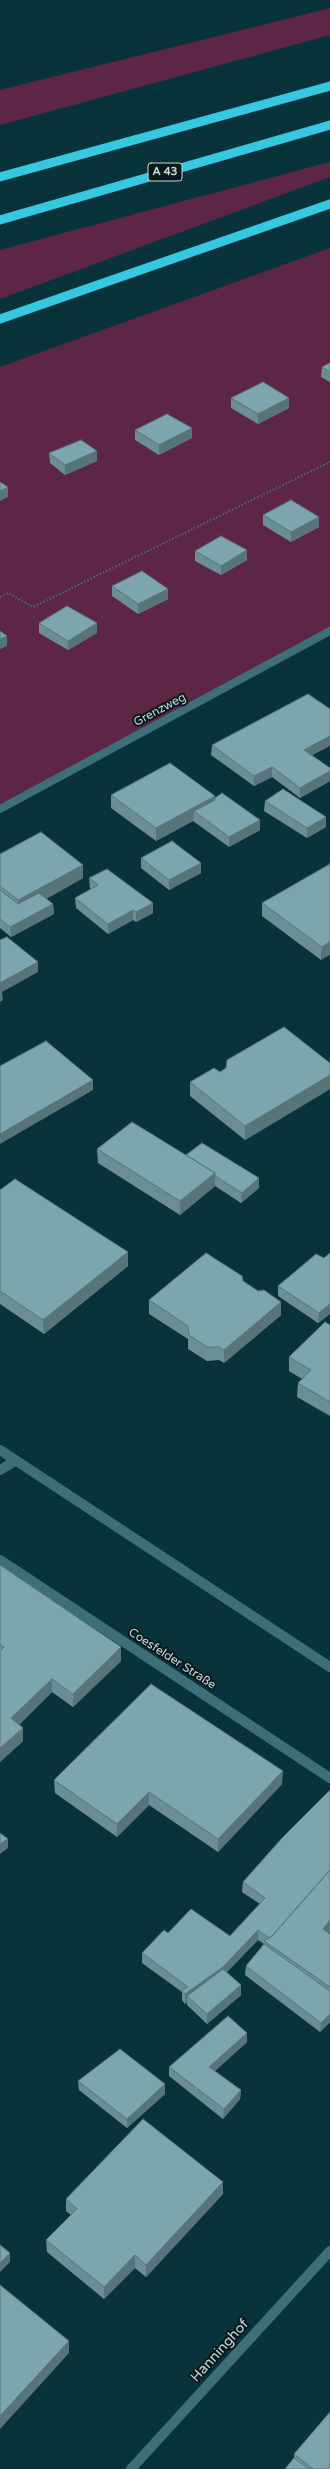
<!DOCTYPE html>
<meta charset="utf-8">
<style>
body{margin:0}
canvas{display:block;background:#09333a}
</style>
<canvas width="330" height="2469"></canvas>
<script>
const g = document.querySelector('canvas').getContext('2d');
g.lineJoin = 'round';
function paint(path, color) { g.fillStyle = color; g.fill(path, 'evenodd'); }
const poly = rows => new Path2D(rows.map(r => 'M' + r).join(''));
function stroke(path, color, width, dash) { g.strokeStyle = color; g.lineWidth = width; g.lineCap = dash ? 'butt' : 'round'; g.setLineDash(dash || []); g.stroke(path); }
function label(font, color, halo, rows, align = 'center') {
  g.font = font + ' "Varela Round",sans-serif'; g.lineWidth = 4; g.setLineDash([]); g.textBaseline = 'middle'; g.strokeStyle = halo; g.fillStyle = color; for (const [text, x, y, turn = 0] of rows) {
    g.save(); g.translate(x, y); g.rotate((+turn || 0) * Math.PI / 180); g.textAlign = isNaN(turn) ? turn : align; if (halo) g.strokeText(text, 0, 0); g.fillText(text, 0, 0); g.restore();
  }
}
paint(poly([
 [330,8,330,35,0,125,0,90],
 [330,162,330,177,0,299,0,250],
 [330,248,330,631,0,809,0,367]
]), '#5d2644');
stroke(poly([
 [0,597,8,593,33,607,330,462]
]), '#496c72', 2, [1.5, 2]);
stroke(poly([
 [0,809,330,631]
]), '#3e6f78', 8);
stroke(poly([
 [0,1470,15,1461],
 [0,1560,330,1778],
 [131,2469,330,2251]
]), '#3e6f78', 10);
stroke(poly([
 [0,1450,330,1667]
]), '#3e6f78', 10);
stroke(poly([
 [0,177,330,86],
 [0,220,330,125],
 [0,319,330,204]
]), '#37c8e1', 9);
paint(poly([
 [330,363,330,382,321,377,322,367],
 [231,398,289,408,258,424,231,408],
 [192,428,192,438,159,455,135,440,135,430],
 [49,453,97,461,65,475,50,463],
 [263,515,319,517,319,527,291,542,263,525],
 [195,551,247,560,221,575,195,561],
 [112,586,168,599,138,614,112,596],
 [39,623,97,623,97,633,68,650,39,633],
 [212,745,312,755,330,768,330,781,300,798,272,777,254,786,211,755],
 [111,795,215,796,215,798,260,820,260,830,229,847,193,821,156,841,111,808],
 [265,801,326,817,326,827,307,838,264,811],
 [0,854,83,878,46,899,53,904,54,914,11,937,0,928],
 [141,858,201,863,201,873,169,890,141,868],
 [330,864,321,960,262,916,262,903],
 [89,878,153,903,153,913,136,922,133,920,108,934,76,908,75,898,91,889,90,888],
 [330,1063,330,1089,245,1140,190,1096,190,1082,220,1072],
 [97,1149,186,1155,259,1178,259,1188,241,1203,215,1186,180,1215,98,1163],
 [0,1190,128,1266,44,1334,0,1304],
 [330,1253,330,1314,318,1323,278,1296,278,1286,324,1258],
 [243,1281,258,1291,281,1302,281,1315,224,1363,219,1360,207,1361,188,1349,188,1339,149,1314,149,1300],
 [330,1325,330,1416,297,1397,298,1383,302,1379,289,1371,289,1357],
 [0,1565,121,1647,121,1661,73,1707,52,1692,19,1725,23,1728,23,1741,0,1762],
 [54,1780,282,1784,218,1852,149,1805,117,1837,55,1793],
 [243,1882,330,1934,330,2022,320,2032,245,1975,246,1966,264,1944,258,1940,227,1972,241,1995,207,2024,187,2005,187,2002,185,2004,182,2000,182,1992,142,1963,142,1953,168,1933,230,1936,260,1904,242,1892],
 [247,2033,247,2042,215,2071,241,2090,240,2099,223,2119,169,2076,169,2067],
 [78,2081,165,2094,127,2128,79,2090],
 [223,2194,146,2277,135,2268,104,2299,47,2252,46,2240,71,2215,66,2211,66,2199],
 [294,2454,330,2469,285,2469,294,2458]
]), '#6b8e95');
paint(poly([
 [289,398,289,408,258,424,258,414],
 [192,428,192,438,159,455,159,445],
 [97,451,97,461,65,475,65,465],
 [8,487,8,497,0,501,0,491],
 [319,517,319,527,291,542,291,532],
 [247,550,247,560,221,575,221,566],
 [168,589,168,599,138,614,138,604],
 [97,623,97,633,68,650,68,641],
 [7,636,7,646,0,649,0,639],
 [330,736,330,746,303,760,304,750],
 [272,767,272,777,254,786,254,776],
 [330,771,330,781,300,798,300,788],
 [215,796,214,810,194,811,193,821,156,841,156,828],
 [326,817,326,827,307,838,307,828],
 [260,820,260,830,229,847,229,837],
 [201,863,201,873,169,890,169,880],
 [83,865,83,878,18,914,18,900],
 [153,903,153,913,136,922,136,912],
 [53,904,54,914,11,937,10,927],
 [133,910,133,920,108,934,108,924],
 [330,942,330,955,321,960,322,947],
 [38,962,38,972,2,992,3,1000,0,1002,0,983],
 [330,1075,330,1089,245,1140,245,1126],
 [93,1080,93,1090,0,1144,0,1134],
 [215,1173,215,1186,180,1215,180,1201],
 [259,1178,259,1188,241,1203,242,1193],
 [128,1252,128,1266,44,1334,43,1320],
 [281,1302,281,1315,224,1363,224,1350],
 [330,1304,330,1314,318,1323,319,1313],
 [121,1647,121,1661,73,1707,73,1694],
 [52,1679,52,1692,11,1732,11,1718],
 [23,1728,23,1741,0,1762,0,1748],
 [283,1771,282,1784,218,1852,218,1839],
 [149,1792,149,1805,117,1837,117,1824],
 [8,1839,8,1848,0,1854,0,1844],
 [330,1920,330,1932,322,1942,323,1929],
 [258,1930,258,1940,223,1976,187,1996,187,2002,185,2004,185,1994],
 [241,1985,241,1995,207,2024,207,2014],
 [330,2014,330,2022,320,2032,321,2023],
 [247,2033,247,2042,209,2076,209,2067],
 [165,2084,165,2094,127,2128,127,2119],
 [241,2090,240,2099,223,2119,224,2109],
 [223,2182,223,2194,146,2277,146,2265],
 [10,2253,10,2262,0,2272,0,2263],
 [135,2255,135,2268,104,2299,104,2287],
 [69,2341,69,2353,0,2429,0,2416]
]), '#577479');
const building = poly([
 [330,363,330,372,322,367,330,363],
 [263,382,289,398,258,414,231,398,263,382],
 [167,414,192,428,159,445,135,430,167,414],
 [81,440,97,451,65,465,49,453,81,440],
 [0,482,8,487,0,491,0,482],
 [291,500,319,517,291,532,263,515,291,500],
 [221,536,247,550,221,566,195,551,221,536],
 [142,571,168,589,138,604,112,586,142,571],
 [67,606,97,623,68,641,39,623,67,606],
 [0,631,7,636,0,639,0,631],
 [308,694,330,709,330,736,304,750,330,768,330,771,300,788,272,767,254,776,212,745,308,694],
 [170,763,215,796,156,828,111,795,170,763],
 [283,789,326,817,307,828,265,801,283,789],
 [222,793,260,820,229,837,194,811,215,800,215,798,222,793],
 [41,832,83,865,18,900,0,886,0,854,41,832],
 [172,841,201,863,169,880,141,858,172,841],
 [330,864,330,942,322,947,262,903,330,864],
 [107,869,153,903,136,912,133,910,108,924,75,898,98,885,89,878,107,869],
 [0,890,18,904,39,893,53,904,10,927,0,919,0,890],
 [7,937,38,962,0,983,0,940,7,937],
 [284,1027,330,1063,330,1075,245,1126,190,1082,214,1068,220,1072,226,1068,227,1060,284,1027],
 [46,1041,93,1080,0,1134,0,1066,46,1041],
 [132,1122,215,1173,180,1201,97,1149,132,1122],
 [202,1143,259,1178,242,1193,215,1176,215,1173,186,1155,202,1143],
 [15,1179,128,1252,43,1320,0,1291,0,1190,15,1179],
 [206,1253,242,1276,243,1281,258,1291,264,1290,281,1302,224,1350,219,1347,207,1347,189,1335,188,1326,149,1300,206,1253],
 [330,1253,330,1304,319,1313,278,1286,316,1254,324,1258,330,1253],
 [325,1322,330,1325,330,1402,298,1383,311,1370,289,1357,325,1322],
 [0,1565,121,1647,73,1694,52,1679,11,1718,23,1728,0,1748,0,1651,4,1647,0,1645,0,1565],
 [151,1684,283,1771,218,1839,149,1792,117,1824,54,1780,151,1684],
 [330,1790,330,1870,272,1936,269,1938,258,1930,223,1967,185,1994,182,1990,188,1987,142,1953,164,1930,168,1933,191,1909,230,1936,265,1898,243,1882,283,1837,330,1790],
 [0,1833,8,1839,0,1844,0,1833],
 [330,1870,330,1920,323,1929,330,1934,330,1987,264,1941,272,1936,330,1870],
 [264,1944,330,1991,330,2014,321,2023,246,1966,264,1944],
 [223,1969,241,1985,207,2014,187,1996,223,1969],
 [228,2016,247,2033,209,2067,241,2090,224,2109,169,2067,228,2016],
 [120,2049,165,2084,127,2119,78,2081,120,2049],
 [143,2119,223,2182,146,2265,135,2255,104,2287,46,2240,77,2209,66,2199,143,2119],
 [0,2245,10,2253,0,2263,0,2245],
 [0,2285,69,2341,0,2416,0,2285],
 [330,2412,330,2469,313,2469,294,2454,330,2412],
 [294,2458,309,2469,285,2469,294,2458]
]);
paint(building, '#7ca5ad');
stroke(building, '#577479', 1);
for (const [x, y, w] of [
 [165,172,34]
]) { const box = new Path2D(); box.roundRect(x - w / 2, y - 9, w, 18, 3); g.fillStyle = '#08181b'; g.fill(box); stroke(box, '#c4d9dd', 1); }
label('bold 11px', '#c4d9dd', null, [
 ["A 43",165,172]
]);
label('12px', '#c4d9dd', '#08181b', [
 ["Grenzweg",160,710,-28],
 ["Coesfelder Straße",172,1659,33]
]);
label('14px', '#c4d9dd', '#08181b', [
 ["Hanninghof",220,2351,-48]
]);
</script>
